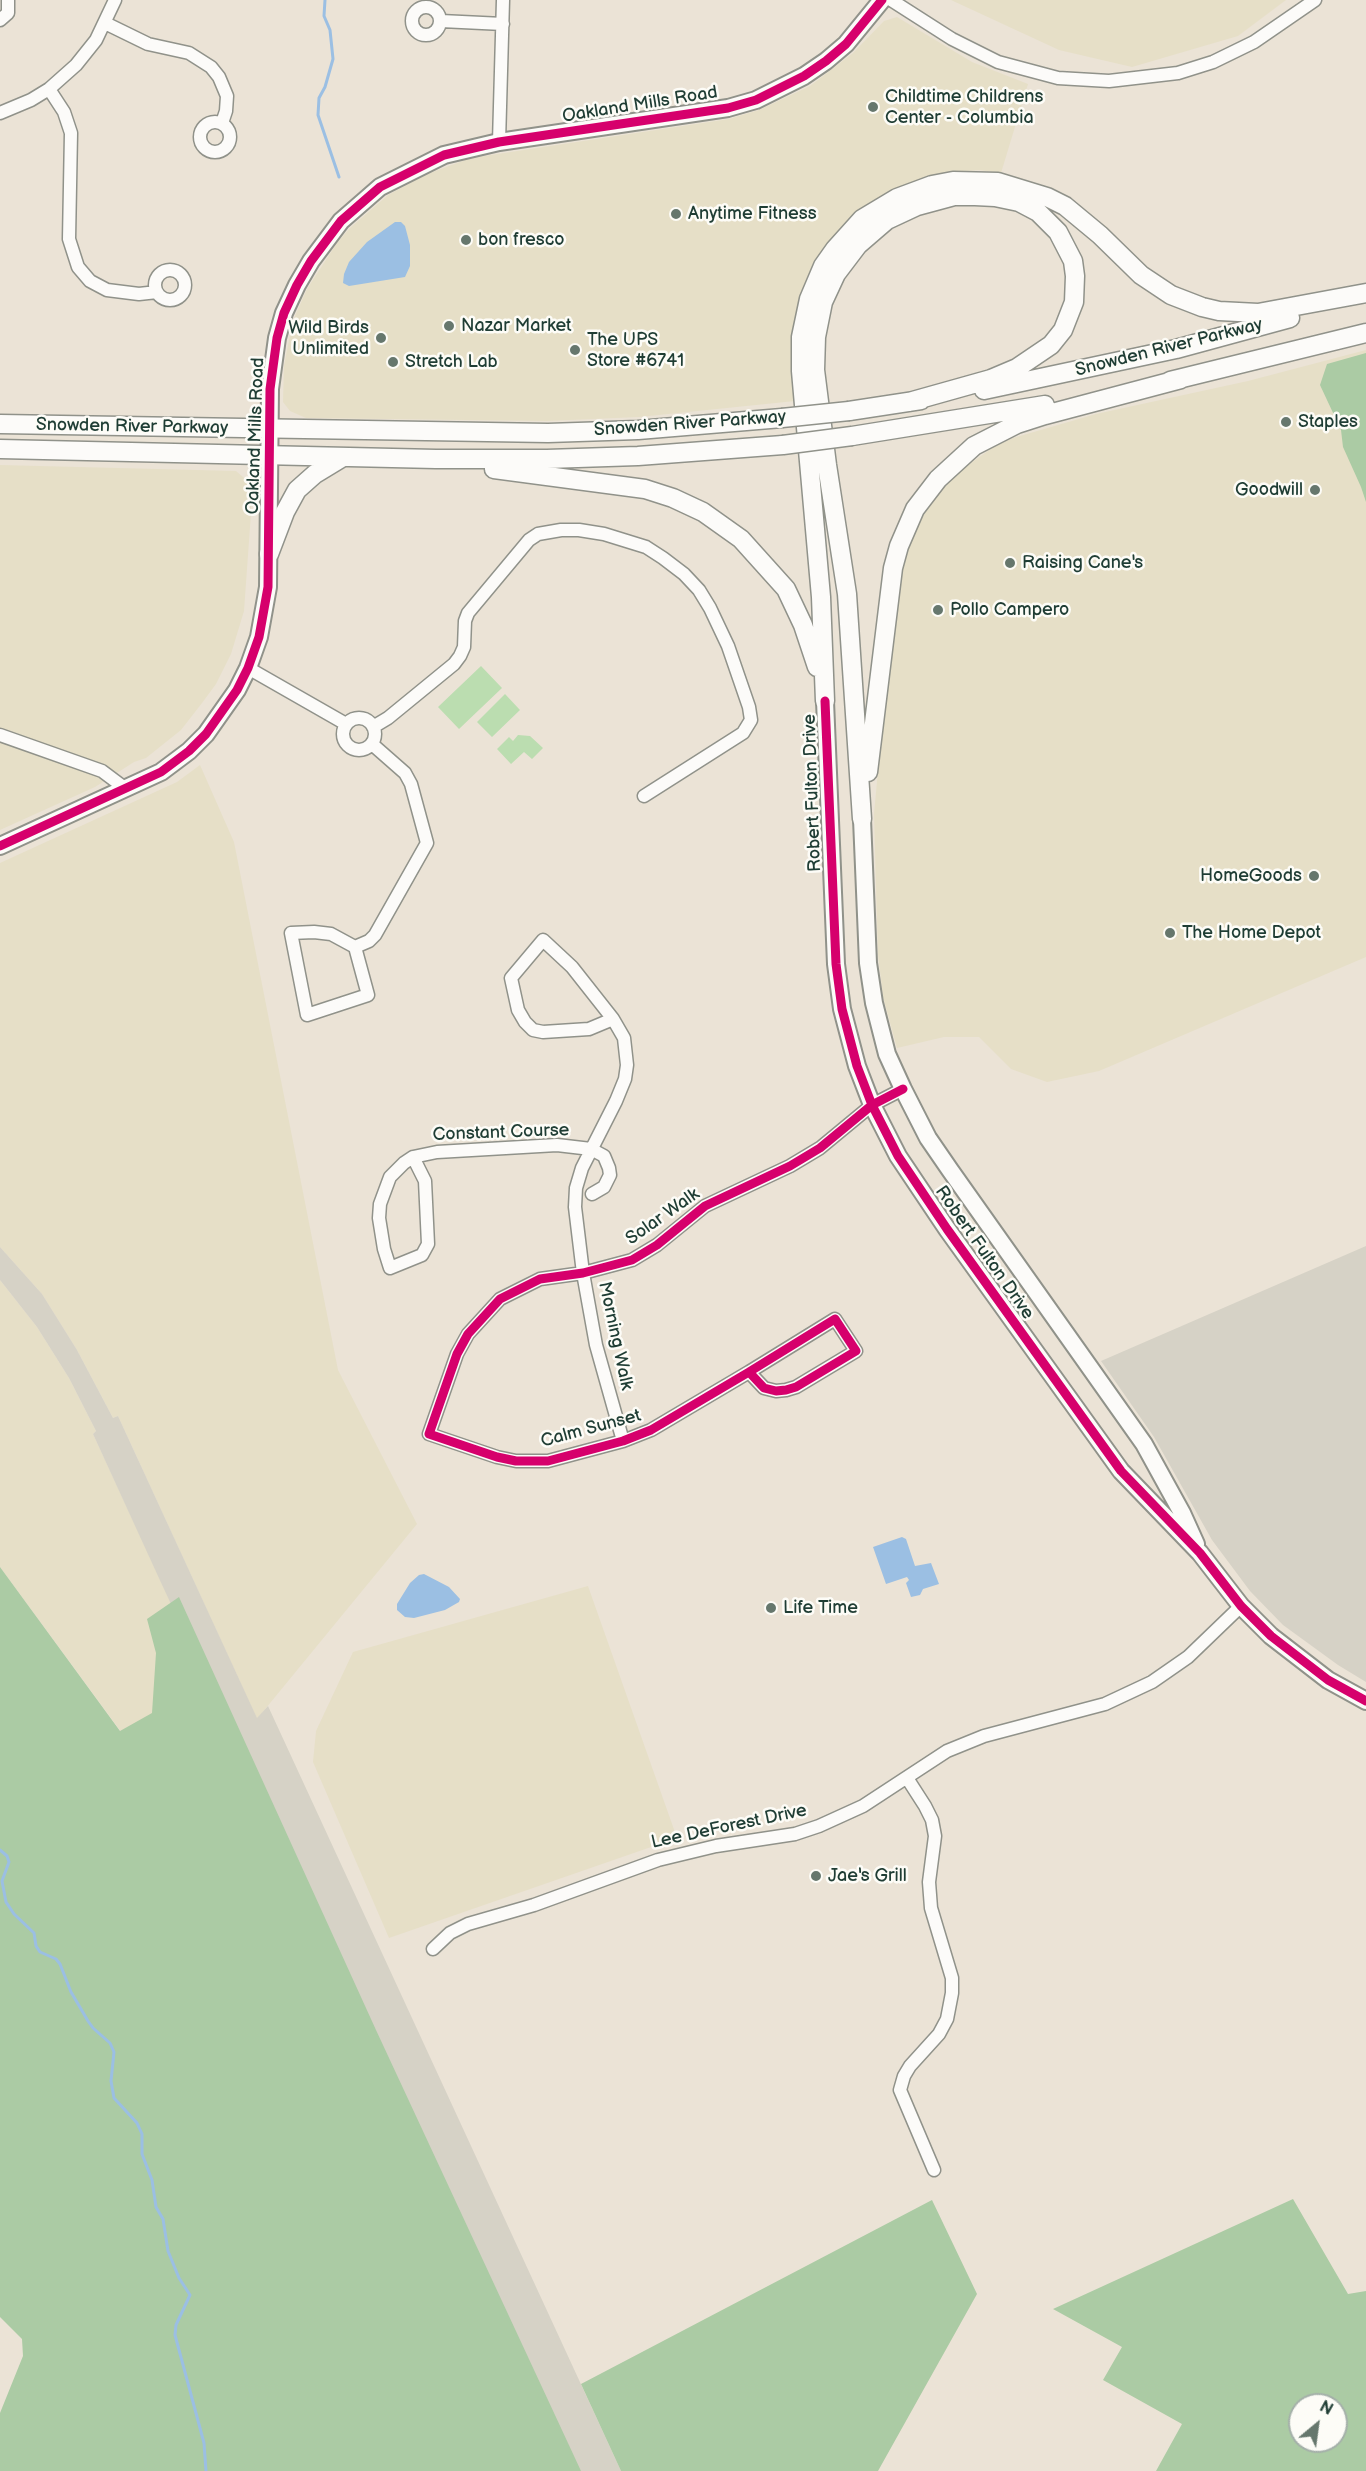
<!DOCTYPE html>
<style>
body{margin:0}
#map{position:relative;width:1366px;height:2471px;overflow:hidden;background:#ebe3d6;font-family:"Balsamiq Sans",sans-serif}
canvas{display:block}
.north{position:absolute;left:1288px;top:2393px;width:60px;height:60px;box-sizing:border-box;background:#fdfcf7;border:2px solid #a4b0a9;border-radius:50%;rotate:29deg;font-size:16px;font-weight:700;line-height:24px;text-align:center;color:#1f3d34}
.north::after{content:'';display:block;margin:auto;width:21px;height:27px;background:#66776d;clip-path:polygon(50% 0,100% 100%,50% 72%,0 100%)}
</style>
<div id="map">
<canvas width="1366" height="2471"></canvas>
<div class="north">N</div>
</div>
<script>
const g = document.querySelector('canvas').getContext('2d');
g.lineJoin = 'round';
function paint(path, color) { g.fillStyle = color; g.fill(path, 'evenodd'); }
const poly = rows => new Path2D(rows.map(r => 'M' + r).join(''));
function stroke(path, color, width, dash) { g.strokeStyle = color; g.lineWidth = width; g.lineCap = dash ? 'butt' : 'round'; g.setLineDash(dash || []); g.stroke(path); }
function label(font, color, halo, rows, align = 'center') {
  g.font = font + ' "Balsamiq Sans",sans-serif'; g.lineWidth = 5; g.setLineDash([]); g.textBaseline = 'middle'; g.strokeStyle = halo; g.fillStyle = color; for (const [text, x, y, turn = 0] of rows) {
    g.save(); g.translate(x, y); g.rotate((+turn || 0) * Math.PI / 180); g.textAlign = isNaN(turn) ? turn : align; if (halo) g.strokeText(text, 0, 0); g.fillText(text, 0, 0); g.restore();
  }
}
paint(poly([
 [951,0,1286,0,1238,36,1132,67,1059,50],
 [897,17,972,62,1028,84,1001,173,979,170,953,172,911,182,874,200,857,213,842,226,828,243,808,277,796,314,791,355,795,401,639,417,547,421,306,418,290,411,283,402,284,366,289,340,295,316,307,289,337,243,350,228,388,195,427,174,471,158,729,119,759,110,810,86,853,53,884,21],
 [1366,350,1366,957,1099,1071,1047,1082,1011,1069,979,1037,944,1037,897,1048,883,997,878,954,874,814,884,705,901,570,914,532,924,514,946,485,961,470,995,446,1013,438,1096,414,1248,381],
 [0,465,236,471,250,483,251,513,244,611,231,654,216,684,202,703,181,730,146,758,134,762,95,787,0,830],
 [200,765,234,842,338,1370,417,1524,257,1719,118,1416,113,1418,77,1350,42,1294,0,1247,0,863,177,782],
 [0,1280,37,1327,69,1378,96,1431,93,1434,238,1746,180,1812,0,1567],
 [588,1586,677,1838,389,1938,313,1762,316,1731,353,1652]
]), '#e6dfc7');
paint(poly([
 [1366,1246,1366,1682,1338,1665,1283,1625,1250,1591,1212,1540,1154,1437,1101,1361],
 [0,1247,42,1294,77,1350,113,1418,118,1416,257,1718,268,1706,621,2471,572,2471,158,1576,93,1434,96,1431,69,1378,37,1327,0,1280]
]), '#d6d2c6');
paint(poly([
 [481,666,502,688,459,729,438,707],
 [505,694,520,710,492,737,477,722],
 [518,735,530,736,543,748,532,759,524,752,511,764,497,749,509,737,513,741]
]), '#bbddb0');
paint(poly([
 [1366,353,1366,502,1361,487,1343,447,1341,430,1320,385,1327,364],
 [0,1567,120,1731,152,1713,156,1653,147,1619,179,1597,376,2030,581,2471,0,2471,0,2413,23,2356,22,2339,0,2317],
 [1293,2199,1348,2294,1366,2291,1366,2471,1156,2471,1182,2424,1103,2380,1122,2347,1053,2309],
 [1300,2405,1336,2405,1336,2441,1300,2441],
 [932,2200,977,2294,878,2471,621,2471,581,2384]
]), '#abcba4');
paint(poly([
 [395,222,401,222,405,226,410,245,410,266,405,277,349,286,343,283,344,274,349,262,367,242],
 [902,1537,906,1539,915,1566,931,1563,939,1584,923,1589,920,1595,911,1597,906,1583,909,1580,907,1577,886,1584,873,1547],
 [424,1574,449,1587,460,1599,459,1602,445,1610,414,1618,405,1617,397,1610,397,1604,410,1583,419,1575]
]), '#9bbfe3');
stroke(poly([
 [325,0,324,16,330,30,333,59,325,87,319,98,318,115,339,177],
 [0,1850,7,1856,9,1862,2,1881,6,1902,14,1914,34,1933,36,1946,40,1952,56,1959,60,1964,71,1992,88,2021,93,2028,110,2043,114,2052,111,2081,114,2098,137,2123,142,2134,142,2154,152,2180,156,2207,163,2219,168,2251,179,2278,190,2295,176,2325,175,2335,204,2443,206,2471]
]), '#9bbfe3', 3);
const street = poly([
 [891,0,952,39,998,62,1058,78,1109,81,1178,73,1213,62,1254,42,1315,0],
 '412 21a14 14 0 1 1 28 0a14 14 0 1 1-28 0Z',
 [0,20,8,13,8,0],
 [441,21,503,24],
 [105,23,148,44,189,53,211,67,219,77,227,96,226,111,222,123],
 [49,89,64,112,71,133,69,239,78,267,90,281,107,290,139,294,157,292],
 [0,113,31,100,49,89,76,65,96,40,115,0],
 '200 137a15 15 0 1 1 30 0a15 15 0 1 1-30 0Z',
 [499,142,503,0],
 '155 285a15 15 0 1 1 30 0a15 15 0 1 1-30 0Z',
 [248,668,346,724],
 '343 734a16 16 0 1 1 32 0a16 16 0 1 1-32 0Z',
 [373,727,388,718,454,664,460,656,464,647,465,621,468,613,529,540,538,534,561,530,579,530,604,534,646,547,663,558,684,574,699,590,710,608,728,646,749,707,751,720,743,733,644,796],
 [0,735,102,771,126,789],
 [355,947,368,995,307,1015,291,933,314,932,331,934,355,947,369,941,375,935,427,843,411,784,405,773,372,744],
 [613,1019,572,967,543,940,511,978,518,1010,525,1022,533,1030,543,1032,589,1029,613,1019,624,1038,627,1065,625,1079,616,1101,582,1168,576,1188,575,1207,583,1273,596,1345,623,1441],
 [413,1157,404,1163,390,1177,380,1204,379,1218,384,1249,390,1268,422,1255,428,1244,425,1181,413,1157,437,1152,557,1145,591,1149,604,1156,609,1168,610,1175,604,1187,592,1194],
 [749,1372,835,1319,856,1351,796,1387,786,1390,776,1391,764,1388,749,1372,651,1430,623,1441,548,1461,516,1461,497,1457,429,1434,457,1354,468,1334,500,1299,540,1279,583,1273,632,1260,657,1245,705,1206,790,1166,820,1148,872,1105,903,1089],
 [907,1778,925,1806,932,1820,935,1836,929,1882,931,1908,952,1978,952,1993,947,2019,939,2034,910,2066,904,2076,900,2090,934,2170],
 [433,1949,450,1933,468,1924,534,1905,658,1860,716,1846,795,1834,819,1826,863,1806,947,1751,984,1736,1105,1704,1152,1682,1188,1657,1241,1606]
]);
const secondary = poly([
 [825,701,836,964,842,1009,857,1066,872,1105,898,1156,947,1229,1121,1471,1200,1553,1241,1606,1271,1636,1328,1680,1366,1701],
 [862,819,868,963,874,1003,887,1054,903,1089,928,1138,950,1170,1144,1444,1182,1513,1196,1544],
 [0,846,161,772,189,751,206,734,237,690,248,668,259,637,268,587,270,389,277,338,284,313,297,285,311,261,341,221,380,187,444,155,499,142,728,108,756,100,804,76,826,61,846,44,882,0]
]);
const primary = poly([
 [1170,381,1366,333],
 [984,390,1176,349,1290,318],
 [849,411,921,400],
 [0,424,548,433,638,430,782,418],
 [852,436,1045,405],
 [0,449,436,459,547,459,638,456,783,445],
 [494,469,645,489,673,498,703,512,741,539,786,589,803,625,817,667],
 [269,554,285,512,297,490,315,474,343,457],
 [825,701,821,597,801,371,801,337,809,299,823,266,835,249,862,219,897,198,932,185,953,181,998,182,1047,197,1065,206,1100,235,1141,275,1171,295,1202,307,1219,311,1258,313,1366,293],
 [868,772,893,568,899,546,915,509,938,479,974,446,1017,424,1045,415,1181,379],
 [862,819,847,594,827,465,815,370,816,337,823,302,836,274,858,245,887,220,917,206,954,196,975,196,995,197,1019,202,1038,212,1058,232,1073,261,1075,276,1074,302,1063,330,1051,345,1017,368,991,379,909,402]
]);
stroke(street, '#90928a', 15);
stroke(secondary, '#90928a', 20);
stroke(primary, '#90928a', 21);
stroke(street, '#fcfbf9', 12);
stroke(secondary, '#fcfbf9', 16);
stroke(primary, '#fcfbf9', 18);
const primaryBridge = poly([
 [782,418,849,411],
 [783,445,852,436]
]);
stroke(primaryBridge, '#90928a', 21, []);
stroke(primaryBridge, '#fcfbf9', 18);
stroke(poly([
 [825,701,836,964,842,1009,857,1066,872,1105,898,1156,947,1229,1121,1471,1200,1553,1241,1606,1271,1636,1328,1680,1366,1701],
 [0,846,161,772,189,751,206,734,237,690,248,668,259,637,268,587,270,389,277,338,284,313,297,285,311,261,341,221,380,187,444,155,499,142,728,108,756,100,804,76,826,61,846,44,882,0],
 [749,1372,835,1319,856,1351,796,1387,786,1390,776,1391,764,1388,749,1372,651,1430,623,1441,548,1461,516,1461,497,1457,429,1434,457,1354,468,1334,500,1299,540,1279,583,1273,632,1260,657,1245,705,1206,790,1166,820,1148,872,1105,903,1089]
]), '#d6006c', 9);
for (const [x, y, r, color] of [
 [873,107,6,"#66776d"],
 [676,214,6,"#66776d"],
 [466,240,6,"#66776d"],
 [449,326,6,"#66776d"],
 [381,338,6,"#66776d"],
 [575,350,6,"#66776d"],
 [393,362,6,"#66776d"],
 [1286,422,6,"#66776d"],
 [1315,490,6,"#66776d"],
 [1010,563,6,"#66776d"],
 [938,610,6,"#66776d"],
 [1314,876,6,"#66776d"],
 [1170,933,6,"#66776d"],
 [771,1608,6,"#66776d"],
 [816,1876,6,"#66776d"]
]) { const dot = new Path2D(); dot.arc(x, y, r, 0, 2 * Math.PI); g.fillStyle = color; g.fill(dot); stroke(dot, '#fdfcf7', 2); }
label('18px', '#1f3d34', '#fdfcf7', [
 ["Childtime Childrens",885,97],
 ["Center - Columbia",885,118],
 ["Anytime Fitness",688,214],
 ["bon fresco",478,240],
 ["Nazar Market",461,326],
 ["Wild Birds",369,328,"right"],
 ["Unlimited",369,349,"right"],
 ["The UPS",587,340],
 ["Store #6741",587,361],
 ["Stretch Lab",405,362],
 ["Staples",1298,422],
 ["Goodwill",1303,490,"right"],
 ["Raising Cane's",1022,563],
 ["Pollo Campero",950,610],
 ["HomeGoods",1302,876,"right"],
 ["The Home Depot",1182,933],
 ["Life Time",783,1608],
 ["Jae's Grill",828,1876]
], 'left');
label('18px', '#1f3d34', '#fdfcf7', [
 ["Oakland Mills Road",640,105,-9],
 ["Snowden River Parkway",1169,348,-14],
 ["Snowden River Parkway",690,424,-4],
 ["Snowden River Parkway",132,427,1],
 ["Oakland Mills Road",256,436,-88],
 ["Robert Fulton Drive",813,793,-92],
 ["Constant Course",501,1133,-2],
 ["Solar Walk",663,1217,-35],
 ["Robert Fulton Drive",984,1253,55],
 ["Morning Walk",615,1336,78],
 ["Calm Sunset",591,1429,-15],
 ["Lee DeForest Drive",729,1827,-12]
]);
</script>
